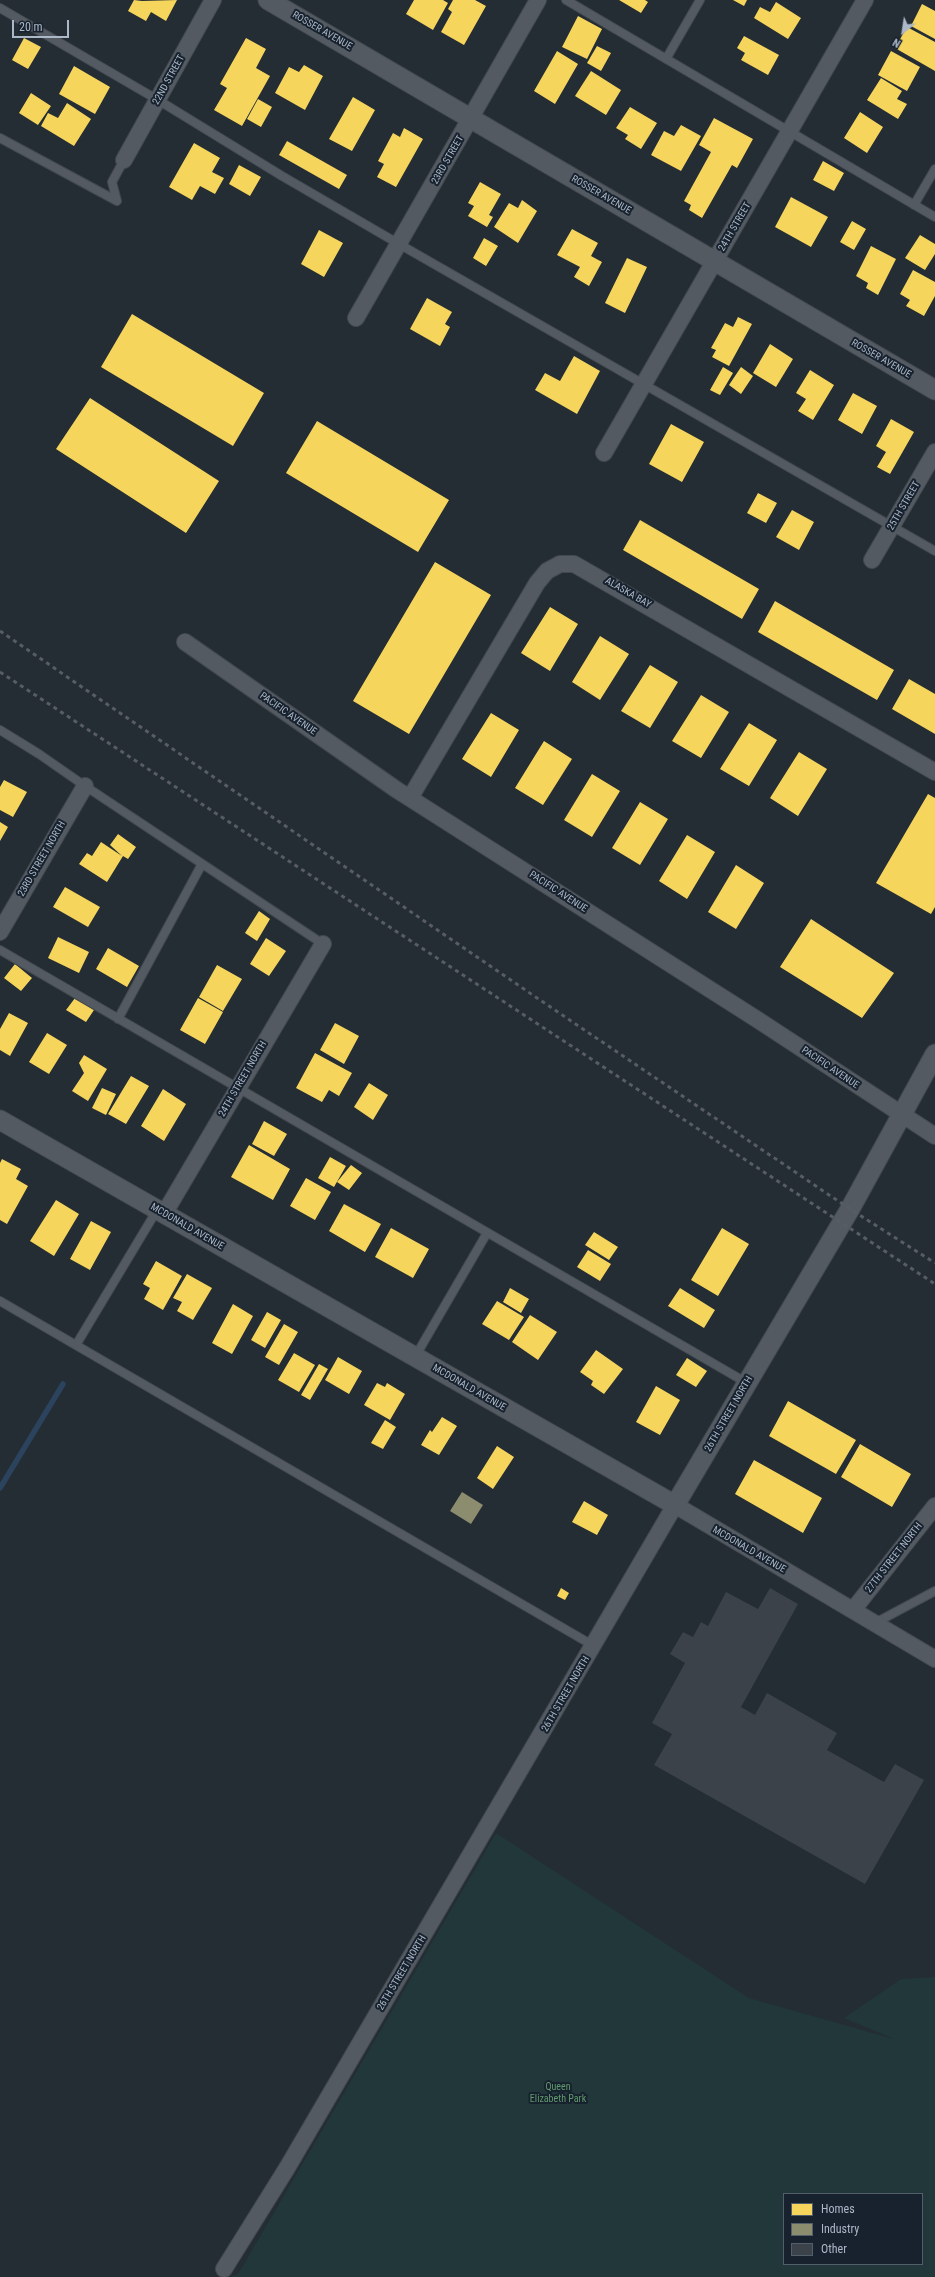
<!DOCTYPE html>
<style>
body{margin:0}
#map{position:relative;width:935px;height:2277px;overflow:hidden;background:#242c34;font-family:"Roboto Condensed",sans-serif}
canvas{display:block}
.legend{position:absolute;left:783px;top:2193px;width:140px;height:72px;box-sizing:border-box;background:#17222e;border:1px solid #535e6b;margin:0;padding:5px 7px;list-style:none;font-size:12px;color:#acb7c7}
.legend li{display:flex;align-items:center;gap:8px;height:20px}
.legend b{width:20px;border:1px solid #535e6b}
.north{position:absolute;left:883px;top:12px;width:40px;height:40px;-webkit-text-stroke:3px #17222e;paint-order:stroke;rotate:210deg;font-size:11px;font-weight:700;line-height:16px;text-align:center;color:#acb7c7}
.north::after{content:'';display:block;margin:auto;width:14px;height:18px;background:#acb7c7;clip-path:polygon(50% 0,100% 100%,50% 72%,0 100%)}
.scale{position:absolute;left:12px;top:20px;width:57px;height:18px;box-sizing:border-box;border:2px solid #acb7c7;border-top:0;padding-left:5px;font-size:12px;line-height:14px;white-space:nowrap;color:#acb7c7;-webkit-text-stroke:3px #17222e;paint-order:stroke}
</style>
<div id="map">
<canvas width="935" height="2277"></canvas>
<ul class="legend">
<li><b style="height:11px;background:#f6d55c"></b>Homes</li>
<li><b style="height:11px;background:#8c8c6e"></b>Industry</li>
<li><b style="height:11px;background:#3c424a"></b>Other</li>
</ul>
<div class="north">N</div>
<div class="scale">20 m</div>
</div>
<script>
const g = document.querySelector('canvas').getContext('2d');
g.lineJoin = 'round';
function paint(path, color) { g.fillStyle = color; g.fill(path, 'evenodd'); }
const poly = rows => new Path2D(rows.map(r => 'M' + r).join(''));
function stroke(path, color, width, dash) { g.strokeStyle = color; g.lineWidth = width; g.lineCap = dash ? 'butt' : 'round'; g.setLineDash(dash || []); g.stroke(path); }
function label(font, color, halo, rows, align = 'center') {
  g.font = font + ' "Roboto Condensed",sans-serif'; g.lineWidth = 4; g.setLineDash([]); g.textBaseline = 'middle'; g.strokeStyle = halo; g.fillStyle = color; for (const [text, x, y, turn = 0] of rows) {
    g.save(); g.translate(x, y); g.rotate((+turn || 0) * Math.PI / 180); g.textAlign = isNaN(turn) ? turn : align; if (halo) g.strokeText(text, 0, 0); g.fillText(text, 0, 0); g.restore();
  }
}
paint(poly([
 [496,1833,749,1998,894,2039,844,2018,901,1979,935,1977,935,2277,229,2277,238,2274],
 [784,2194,922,2194,922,2264,784,2264]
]), '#21373a');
paint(poly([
 [134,0,142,1,177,0,166,21,151,12,146,21,128,11],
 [414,0,443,0,448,3,433,30,406,14],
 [453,0,475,0,486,6,464,45,441,32,452,12,448,9],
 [619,0,645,0,648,2,641,13],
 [733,0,747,0,744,6],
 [776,2,801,18,788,39,754,18,760,7,770,12],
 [922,4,935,11,935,39,911,26],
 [578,16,602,29,587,59,562,47],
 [907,27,935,42,935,71,895,48],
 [744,36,779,55,768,75,741,60,745,53,737,48],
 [24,38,41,47,28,69,12,60],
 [246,38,266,49,256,68,270,76,242,126,214,110,227,88,220,84],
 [597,46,611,53,601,71,587,63],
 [557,51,578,64,555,104,534,91],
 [891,51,920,67,907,91,878,75],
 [304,65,323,76,305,110,275,93,289,67,299,72],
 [74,66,110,87,95,114,59,94],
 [591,71,621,90,606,115,575,96],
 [881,78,902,91,897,99,907,104,898,119,867,100],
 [31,93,51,106,38,125,19,113],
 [353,97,375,110,352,151,329,139],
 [258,99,272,107,261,127,247,119],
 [67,103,91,119,74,146,41,126,48,113,58,118],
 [630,107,657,123,641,149,625,139,628,135,616,128],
 [860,112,883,127,867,153,844,138],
 [714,118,753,139,737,168,732,165,702,218,689,210,691,205,684,201,711,152,699,145],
 [681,125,701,136,681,171,651,155,664,131,674,136],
 [404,128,423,139,396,187,377,177,384,164,378,161,393,133,400,137],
 [287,141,347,175,339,189,279,155],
 [194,143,220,158,212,172,224,178,215,194,200,186,192,200,169,187],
 [823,161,844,173,834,191,813,180],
 [239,165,261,177,250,196,229,184],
 [480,182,501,194,489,215,493,217,487,227,468,216,474,206,468,203],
 [791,197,828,217,811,247,775,227],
 [522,200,537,211,518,243,494,227,509,203,518,208],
 [852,221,866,229,854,250,840,242],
 [572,229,598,243,591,256,602,262,589,286,574,277,580,267,557,255],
 [319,230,343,243,324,277,301,264],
 [920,235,935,244,935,254,925,270,905,258],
 [484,238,498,246,486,266,473,258],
 [871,246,896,259,878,295,866,288,868,283,856,276],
 [627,258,647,267,625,313,605,303],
 [913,270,935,282,935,296,924,316,906,306,910,300,900,294],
 [427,298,452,312,445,324,450,327,440,346,410,329],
 [132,314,264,393,233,446,101,367],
 [738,317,752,324,729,366,712,357,716,350,711,348,725,323,733,327],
 [770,344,793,359,776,387,753,373],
 [574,356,600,371,577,414,535,390,545,373,560,381],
 [723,367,733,373,720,395,710,390],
 [741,367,753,376,741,394,729,385],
 [810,370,834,385,813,420,798,411,806,399,796,393],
 [853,393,877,406,862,434,838,420],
 [90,398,219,481,186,533,56,449],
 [891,419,914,432,890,474,877,467,886,452,876,446],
 [317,421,449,500,418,552,286,473],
 [671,424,704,442,682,482,649,464],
 [758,493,777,503,766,523,747,513],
 [792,510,814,522,799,550,776,537],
 [640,520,759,589,742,619,623,550],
 [435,562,491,595,409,734,353,701],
 [775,601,894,670,877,700,758,632],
 [550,607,578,624,550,671,521,653],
 [600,636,629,654,600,700,572,682],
 [650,665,678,682,650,728,621,711],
 [909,679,935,694,935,734,892,709],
 [701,695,729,712,701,758,672,741],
 [491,713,519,730,491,777,462,759],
 [749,723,777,740,749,786,720,769],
 [544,741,572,759,543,805,515,788],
 [799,752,827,769,798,816,770,798],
 [592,774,620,791,592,837,564,820],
 [4,780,27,792,13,817,0,810,0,787],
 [928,794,935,798,935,907,931,914,876,883],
 [640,802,668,819,640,865,612,848],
 [0,822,8,827,0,841],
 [118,834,136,847,128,859,123,856,107,882,79,864,87,853,92,856,101,842,122,856,110,845],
 [687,835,715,852,687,899,659,881],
 [736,865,764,883,736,929,708,912],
 [65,887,100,907,88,927,53,907],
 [259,911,270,919,257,941,245,933],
 [811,919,894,973,862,1018,780,967],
 [58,937,89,952,79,973,48,958],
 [266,938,286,951,269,976,250,964],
 [108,948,139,966,127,987,96,969],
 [15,964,32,978,21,991,4,978],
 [217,965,242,979,223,1011,199,997],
 [75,998,94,1010,86,1022,66,1010],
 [198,998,223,1012,205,1044,180,1030],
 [9,1013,28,1023,10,1056,0,1050,0,1029],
 [335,1023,359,1036,344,1064,320,1050],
 [47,1033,67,1045,49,1074,29,1062],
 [315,1053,352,1073,339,1096,329,1090,322,1102,296,1088],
 [84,1055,107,1069,88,1101,72,1091,84,1073,79,1063],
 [131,1076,149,1086,126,1124,108,1114],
 [369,1083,388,1095,373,1120,354,1107],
 [102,1088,116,1094,106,1115,92,1108],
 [163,1089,186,1104,164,1141,141,1126],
 [264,1121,287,1134,274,1156,252,1144],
 [249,1145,290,1169,273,1200,231,1177],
 [330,1157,346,1166,334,1187,318,1178],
 [2,1159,21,1169,16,1179,28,1186,7,1224,0,1220,0,1163],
 [351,1165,362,1173,349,1190,337,1182],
 [306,1178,331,1192,315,1220,290,1206],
 [56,1200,79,1214,54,1256,30,1241],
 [344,1204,381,1224,365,1252,329,1231],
 [91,1221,111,1232,90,1270,70,1259],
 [391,1228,429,1249,413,1278,375,1257],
 [722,1228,749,1244,718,1296,691,1280],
 [594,1232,618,1247,609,1260,585,1245],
 [588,1250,611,1264,600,1281,577,1267],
 [156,1261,182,1276,163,1310,144,1299,150,1288,143,1284],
 [187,1274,212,1288,193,1320,177,1311,182,1302,173,1298],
 [510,1288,529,1299,521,1313,503,1302],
 [680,1288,715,1310,704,1328,668,1306],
 [497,1301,524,1317,509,1340,482,1324],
 [233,1304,253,1316,232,1354,212,1343],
 [267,1312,281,1320,265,1348,251,1340],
 [530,1315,557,1332,538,1360,512,1342],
 [284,1324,298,1332,279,1365,265,1357],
 [596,1350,623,1369,604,1394,591,1385,593,1381,580,1372],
 [294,1353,315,1365,299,1392,278,1380],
 [338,1357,362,1371,349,1394,325,1380],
 [687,1358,707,1371,696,1387,676,1375],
 [319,1364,328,1369,310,1400,301,1395],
 [377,1383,385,1387,387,1383,405,1394,390,1420,364,1405],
 [656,1386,680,1400,660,1435,636,1422],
 [788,1401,856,1440,836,1474,769,1436],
 [442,1417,457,1426,439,1455,421,1445,430,1430,432,1432],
 [385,1420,396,1427,383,1449,371,1443],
 [860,1444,911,1474,892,1507,841,1477],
 [497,1446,514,1457,493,1489,477,1478],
 [754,1460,822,1498,803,1533,735,1494],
 [584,1501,608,1515,597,1535,572,1522],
 [561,1588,569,1593,565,1600,557,1596]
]), '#f6d55c');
paint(poly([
 [462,1492,483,1505,471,1524,450,1511]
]), '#8c8c6e');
stroke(poly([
 [0,1488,63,1384]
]), '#2c435d', 5.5);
paint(poly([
 [770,1588,798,1604,741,1707,755,1715,767,1693,837,1733,827,1750,884,1782,895,1764,924,1780,865,1884,654,1765,672,1734,652,1723,685,1663,670,1654,683,1632,693,1637,701,1622,708,1626,726,1592,758,1609]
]), '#3c424a');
const service = poly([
 [566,0,935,217],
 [0,8,158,100,282,176,399,244,935,551],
 [666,59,700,0],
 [0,138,117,201,112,182,124,160],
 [914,205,935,169],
 [0,730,39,754,85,786,323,944],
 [0,950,747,1383],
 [118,1019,202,864],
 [0,1301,594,1646],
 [76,1345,157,1210],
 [415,1357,487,1233],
 [875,1623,935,1591]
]);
const minor = poly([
 [124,160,213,0],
 [356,318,538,0],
 [604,453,865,0],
 [872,560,935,452],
 [185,642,397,790,758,1020,935,1136],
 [410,798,537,583,547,571,560,564,574,564,935,772],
 [0,932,85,786],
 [164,1214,323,944],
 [853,1610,935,1506],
 [224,2269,287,2168,675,1505,935,1659]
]);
const tertiary = poly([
 [268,0,935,390],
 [0,1120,675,1505,850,1209,935,1054]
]);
stroke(service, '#42484e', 10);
stroke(minor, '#42484e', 18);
stroke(tertiary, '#42484e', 21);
stroke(service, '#545a62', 8);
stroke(minor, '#545a62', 16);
stroke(tertiary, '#545a62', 19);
stroke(poly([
 [0,631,537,998,850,1209,935,1263],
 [0,672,935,1284]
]), '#585d65', 3, [4, 4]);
label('10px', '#acb7c7', '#17222e', [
 ["ROSSER AVENUE",322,31,30],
 ["22ND STREET",169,80,-61],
 ["23RD STREET",448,160,-60],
 ["ROSSER AVENUE",601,195,30],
 ["24TH STREET",735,227,-60],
 ["ROSSER AVENUE",881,359,30],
 ["25TH STREET",904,506,-60],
 ["ALASKA BAY",628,593,30],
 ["PACIFIC AVENUE",288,714,35],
 ["23RD STREET NORTH",42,859,-60],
 ["PACIFIC AVENUE",558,892,33],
 ["PACIFIC AVENUE",830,1068,34],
 ["24TH STREET NORTH",243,1079,-60],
 ["MCDONALD AVENUE",187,1227,30],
 ["MCDONALD AVENUE",469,1388,30],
 ["26TH STREET NORTH",729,1414,-60],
 ["MCDONALD AVENUE",749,1550,30],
 ["27TH STREET NORTH",894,1558,-52],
 ["26TH STREET NORTH",566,1694,-60],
 ["26TH STREET NORTH",402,1973,-59]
]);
label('10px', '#619a6c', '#17222e', [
 ["Queen",558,2087],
 ["Elizabeth Park",558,2099]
]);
</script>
